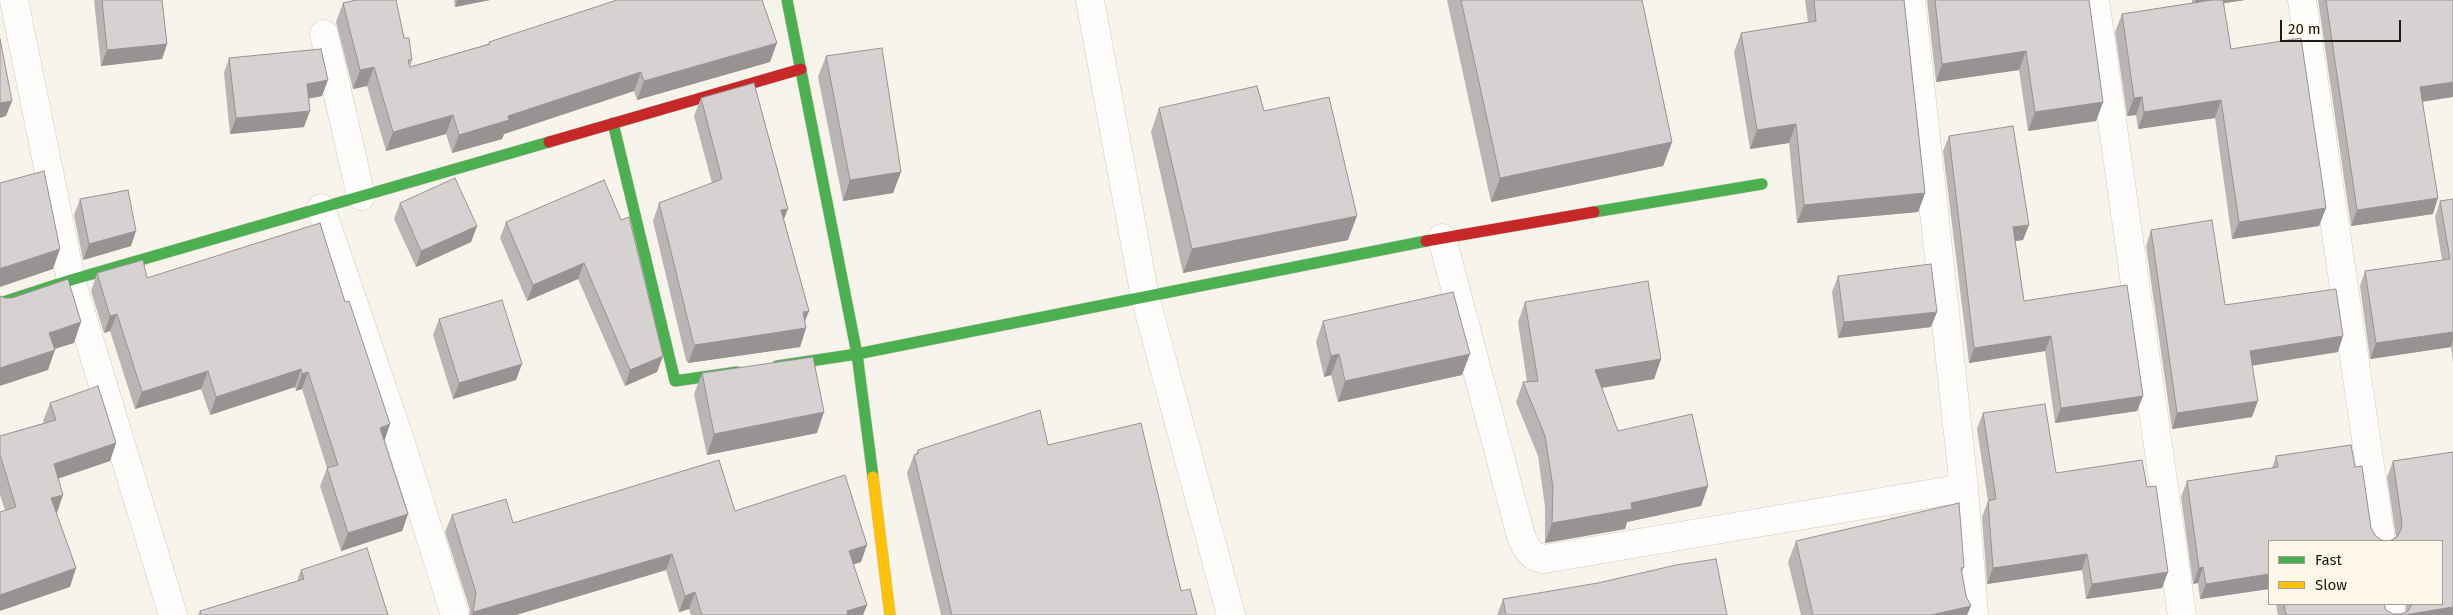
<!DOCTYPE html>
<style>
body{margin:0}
#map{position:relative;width:2453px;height:615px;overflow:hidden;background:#f7f4ec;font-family:"Fira Sans",sans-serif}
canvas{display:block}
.legend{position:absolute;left:2268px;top:540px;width:175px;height:65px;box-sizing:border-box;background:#fcf7e7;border:1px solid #a29f93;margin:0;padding:6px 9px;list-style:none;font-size:15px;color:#1b1a14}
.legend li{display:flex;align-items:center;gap:10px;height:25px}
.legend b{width:25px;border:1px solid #a29f93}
.scale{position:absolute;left:2280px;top:20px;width:121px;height:22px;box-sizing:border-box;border:2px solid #1b1a14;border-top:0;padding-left:6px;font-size:15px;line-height:18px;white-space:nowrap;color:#1b1a14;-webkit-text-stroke:4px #fcf7e7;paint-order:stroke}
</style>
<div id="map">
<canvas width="2453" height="615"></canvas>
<ul class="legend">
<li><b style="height:6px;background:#4caf50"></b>Fast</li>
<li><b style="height:6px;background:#ffc107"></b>Slow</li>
</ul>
<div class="scale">20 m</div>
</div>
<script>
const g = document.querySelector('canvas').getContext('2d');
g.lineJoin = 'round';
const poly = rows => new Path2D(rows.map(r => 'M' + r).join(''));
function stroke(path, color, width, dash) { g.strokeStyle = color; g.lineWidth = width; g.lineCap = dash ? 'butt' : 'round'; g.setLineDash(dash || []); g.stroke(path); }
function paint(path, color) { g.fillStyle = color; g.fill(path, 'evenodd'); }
const street = poly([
 [14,0,71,280,173,615],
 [1090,0,1145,297,1231,615],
 [1911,0,1964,488,1974,615],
 [2095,0,2182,615],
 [2302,0,2381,541],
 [324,34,361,196],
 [321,208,399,437,455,615],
 [1442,238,1521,536,1526,547,1534,556,1544,559,1964,488],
 [2390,604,2392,615]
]);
const fast = poly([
 [787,0,857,354,873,477],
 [613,123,675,381,737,372],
 [1594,212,1762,184],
 [0,303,71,280,549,142],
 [777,366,857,354,1426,241]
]);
const slow = poly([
 [873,477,890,615]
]);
const jam = poly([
 [549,142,801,69],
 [1426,241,1594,212]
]);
stroke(street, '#cecbc4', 29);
stroke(fast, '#cecbc4', 12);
stroke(slow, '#cecbc4', 12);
stroke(jam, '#cecbc4', 12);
stroke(street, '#fefdfc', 28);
stroke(fast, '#4caf50', 11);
stroke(slow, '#ffc107', 11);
stroke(jam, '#c62828', 11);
paint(poly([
 [94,0,162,0,167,44,162,59,101,66],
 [454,0,490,0,455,7],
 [1447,0,1642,0,1672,142,1663,166,1491,202],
 [1805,0,1904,0,1925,193,1918,212,1797,223,1789,143,1750,149,1734,52,1741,33,1808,22],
 [1927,0,2089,0,2103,102,2096,121,2028,131,2019,70,1936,82],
 [2192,0,2245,0,2223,3,2231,49,2326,208,2319,226,2232,239,2215,118,2138,129,2136,115,2127,116,2115,32,2122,14,2192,3],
 [2318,0,2453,0,2423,102,2433,214,2351,226],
 [343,3,404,38,412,60,410,66,410,67,488,44,489,42,770,62,637,100,634,91,504,134,502,139,452,153,446,134,386,151,367,86,353,89,336,22],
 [826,56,901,172,893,193,843,201,818,77],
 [229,58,322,96,309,98,304,127,230,134,224,73],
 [701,98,784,220,806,328,800,347,688,363,686,360,653,221,659,203,712,183,694,116],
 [1159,108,1264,111,1348,240,1183,273,1151,132],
 [1949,136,2023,240,2015,241,2024,301,2143,396,2137,411,2055,423,2045,351,1969,363,1943,151],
 [80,199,131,246,83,260,74,215],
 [2453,199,2453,362,2451,347,2370,359,2360,286,2365,271,2442,260,2435,217,2440,201],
 [400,203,477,226,471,242,416,267,394,219],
 [621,220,663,356,657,372,625,386,578,279,527,301,500,238,506,222],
 [2151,230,2225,305,2338,352,2252,365,2252,417,2172,429,2146,246],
 [97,273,147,278,345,302,390,424,384,441,408,514,402,531,341,551,320,486,327,468,302,389,296,391,295,387,210,415,201,389,135,409,110,331,104,333,91,291],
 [1838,276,1931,327,1838,338,1832,292],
 [1525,302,1661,359,1654,379,1602,388,1618,431,1708,486,1701,506,1627,522,1625,529,1545,543,1545,507,1538,456,1516,402,1523,382,1527,382,1518,322],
 [439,319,516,380,453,399,433,335],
 [1323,321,1462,375,1338,402,1331,375,1324,377,1316,342],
 [702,373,817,433,707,455,694,394],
 [50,403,116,443,110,461,58,479,57,513,70,587,5,510,0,495,0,436,44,423,43,421],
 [1983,413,2056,473,2162,588,2086,599,2082,570,1987,584,1982,517,1988,501,1977,429],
 [1048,445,1181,591,1197,615,941,615,907,473,914,455,916,454,918,450],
 [2351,445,2355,467,2362,466,2371,528,2375,535,2381,540,2389,541,2396,537,2387,477,2393,461,2453,452,2453,615,2278,615,2276,604,2384,604,2386,610,2393,614,2401,614,2406,612,2406,604,2442,604,2442,541,2269,541,2269,589,2200,599,2198,583,2193,584,2181,497,2187,481,2272,468,2276,456],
 [735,511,861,562,853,564,867,605,863,615,691,615,689,609,679,612,666,570,516,615,469,615,470,610,445,532,452,515,513,523],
 [1796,541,1964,567,1962,572,1966,596,1971,606,1967,615,1801,615,1788,562],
 [301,570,388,615,198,615,200,611,297,581],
 [1503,599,1727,615,1497,615]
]), '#b8b5b4');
paint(poly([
 [457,0,490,0,455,7],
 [2196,0,2245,0,2193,8],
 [777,43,770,62,637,100,644,81],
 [167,44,162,59,101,66,107,50],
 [2026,51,2019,70,1936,82,1942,64],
 [374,67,367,86,353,89,360,70],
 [641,72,634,91,504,134,502,139,452,153,459,135,508,116],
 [328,80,322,96,302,100,307,84],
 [2453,82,2453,97,2415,103,2420,87],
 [2142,97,2136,115,2127,116,2134,98],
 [2221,100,2215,118,2138,129,2144,112],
 [12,101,6,116,0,118,0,103],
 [2103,102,2096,121,2028,131,2035,112],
 [310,111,304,127,230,134,236,118],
 [453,115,446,134,386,151,393,132],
 [1796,124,1789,143,1750,149,1757,130],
 [1672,142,1663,166,1491,202,1500,178],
 [901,172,893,193,843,201,850,180],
 [1925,193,1918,212,1797,223,1804,205],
 [2438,198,2433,214,2351,226,2357,210],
 [2326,208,2319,226,2232,239,2239,222],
 [788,209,781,227,781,210],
 [1357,216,1348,240,1183,273,1192,249],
 [2029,225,2023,240,2008,242,2013,227],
 [477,226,471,242,416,267,421,251],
 [136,231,131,246,83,260,89,244],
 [60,249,53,269,0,287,0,269,2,268],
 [584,263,578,279,527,301,533,285],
 [809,311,802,329,806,328,800,347,688,363,695,345],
 [1937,312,1931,327,1838,338,1844,322],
 [117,314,110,331,104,333,110,316],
 [81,322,74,343,42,353,49,333],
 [2453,332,2453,340,2451,347,2370,359,2376,343],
 [2051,336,2045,351,1969,363,1974,348],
 [2343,336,2338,352,2244,367,2250,351],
 [55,350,48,370,0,386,0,368],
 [1339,354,1331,375,1324,377,1331,356],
 [1470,354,1462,375,1338,402,1345,381],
 [663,356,657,372,625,386,630,370],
 [1661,359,1654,379,1588,390,1595,370],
 [522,364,516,380,453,399,459,383],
 [301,369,295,387,210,415,216,397],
 [208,371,201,389,135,409,142,392],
 [308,372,302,389,296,391,302,374],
 [2143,396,2137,411,2055,423,2061,408],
 [2258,401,2252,417,2172,429,2177,413],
 [824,412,817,433,707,455,714,434],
 [390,424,384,442,380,428],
 [116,443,110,461,47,482,54,464],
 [1708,486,1701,506,1627,522,1625,529,1545,543,1552,523,1631,503],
 [63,495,57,513,51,498],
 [408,514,402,531,341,551,348,533],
 [867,545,861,562,843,568,849,551],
 [672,554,666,570,516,615,472,615,473,612],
 [2087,554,2082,570,1987,584,1993,568],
 [2203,567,2198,583,2193,584,2199,568],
 [76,568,70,587,0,611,0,595],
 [2168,572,2162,588,2086,599,2092,584],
 [2269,574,2269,589,2200,599,2206,584],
 [695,592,689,609,679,612,685,596],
 [867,605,863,615,846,615,847,611],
 [1971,606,1967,615,1931,615],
 [2453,607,2453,615,2404,615]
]), '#969392');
const building = poly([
 [102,0,162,0,167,44,107,50,102,0],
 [356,0,396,0,404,38,409,38,412,60,408,60,410,67,490,44,489,42,617,0,762,0,777,43,644,81,641,72,508,116,509,120,459,135,453,115,393,132,374,67,360,70,343,3,356,0],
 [1461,0,1642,0,1672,142,1500,178,1461,0],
 [1814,0,1904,0,1925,193,1804,205,1796,124,1757,130,1741,33,1816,21,1814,0],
 [1935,0,2089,0,2103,102,2035,112,2026,51,1942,64,1935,0],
 [2212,0,2223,0,2231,49,2301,38,2326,208,2239,222,2221,100,2144,112,2142,97,2134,98,2122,14,2212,0],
 [2326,0,2453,0,2453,82,2420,87,2438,198,2357,210,2326,0],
 [0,39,12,101,0,103,0,39],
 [882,48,901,172,850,180,826,56,882,48],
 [321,49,328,80,307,84,310,111,236,118,229,58,321,49],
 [754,83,788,209,781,210,809,311,803,312,806,328,695,345,693,341,659,203,722,179,701,98,754,83],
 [1257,86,1264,111,1329,97,1357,216,1192,249,1159,108,1257,86],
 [2013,126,2029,225,2013,227,2024,301,2127,285,2143,396,2061,408,2051,336,1974,348,1949,136,2013,126],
 [44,171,60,249,2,268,0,269,0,183,44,171],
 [455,178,477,226,421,251,400,203,455,178],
 [604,180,621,220,629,217,663,356,630,370,584,263,533,285,506,222,604,180],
 [128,190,136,231,89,244,80,199,128,190],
 [2453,199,2453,332,2376,343,2365,271,2450,259,2440,201,2453,199],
 [2212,220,2225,305,2336,289,2343,336,2250,351,2258,401,2177,413,2151,230,2212,220],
 [320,223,345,302,349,301,390,424,380,428,408,514,348,533,327,468,338,465,308,372,302,374,301,369,216,397,208,371,142,392,117,314,110,316,97,273,143,260,147,278,320,223],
 [1931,264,1937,312,1844,322,1838,276,1931,264],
 [68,279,81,322,49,333,55,350,0,368,0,296,5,298,12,298,68,279],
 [1648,281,1661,359,1595,370,1618,431,1692,414,1708,486,1631,503,1632,509,1552,523,1553,487,1545,436,1523,382,1538,381,1525,302,1648,281],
 [1453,292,1470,354,1345,381,1339,354,1331,356,1323,321,1453,292],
 [502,300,522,364,459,383,439,319,502,300],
 [813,357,824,412,714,434,702,373,813,357],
 [98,386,116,443,54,464,63,495,51,498,76,568,0,595,0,512,16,507,0,455,0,436,56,420,50,403,98,386],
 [2045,404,2056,473,2142,460,2147,487,2156,486,2168,572,2092,584,2087,554,1993,568,1988,501,1996,499,1983,413,2045,404],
 [1040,410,1048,445,1141,423,1181,591,1190,589,1197,615,952,615,914,455,918,454,918,450,1040,410],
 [2351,445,2355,467,2362,466,2371,528,2375,535,2381,540,2389,541,2397,537,2401,530,2402,523,2393,461,2453,452,2453,607,2404,615,2286,615,2284,604,2384,604,2386,610,2393,614,2401,614,2408,611,2412,604,2442,604,2442,541,2269,541,2269,574,2206,584,2203,567,2199,568,2187,481,2278,467,2276,456,2351,445],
 [719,460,735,511,845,475,867,545,849,551,867,605,847,611,848,615,702,615,695,592,685,596,672,554,473,612,476,593,452,515,506,499,513,523,719,460],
 [1959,503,1964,567,1961,568,1966,596,1971,606,1931,615,1813,615,1796,541,1959,503],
 [367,548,388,615,201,615,200,611,304,579,301,570,367,548],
 [1716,559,1727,615,1506,615,1503,599,1598,583,1676,565,1716,559]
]);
paint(building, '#d6d2d1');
stroke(building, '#969392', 1);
</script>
